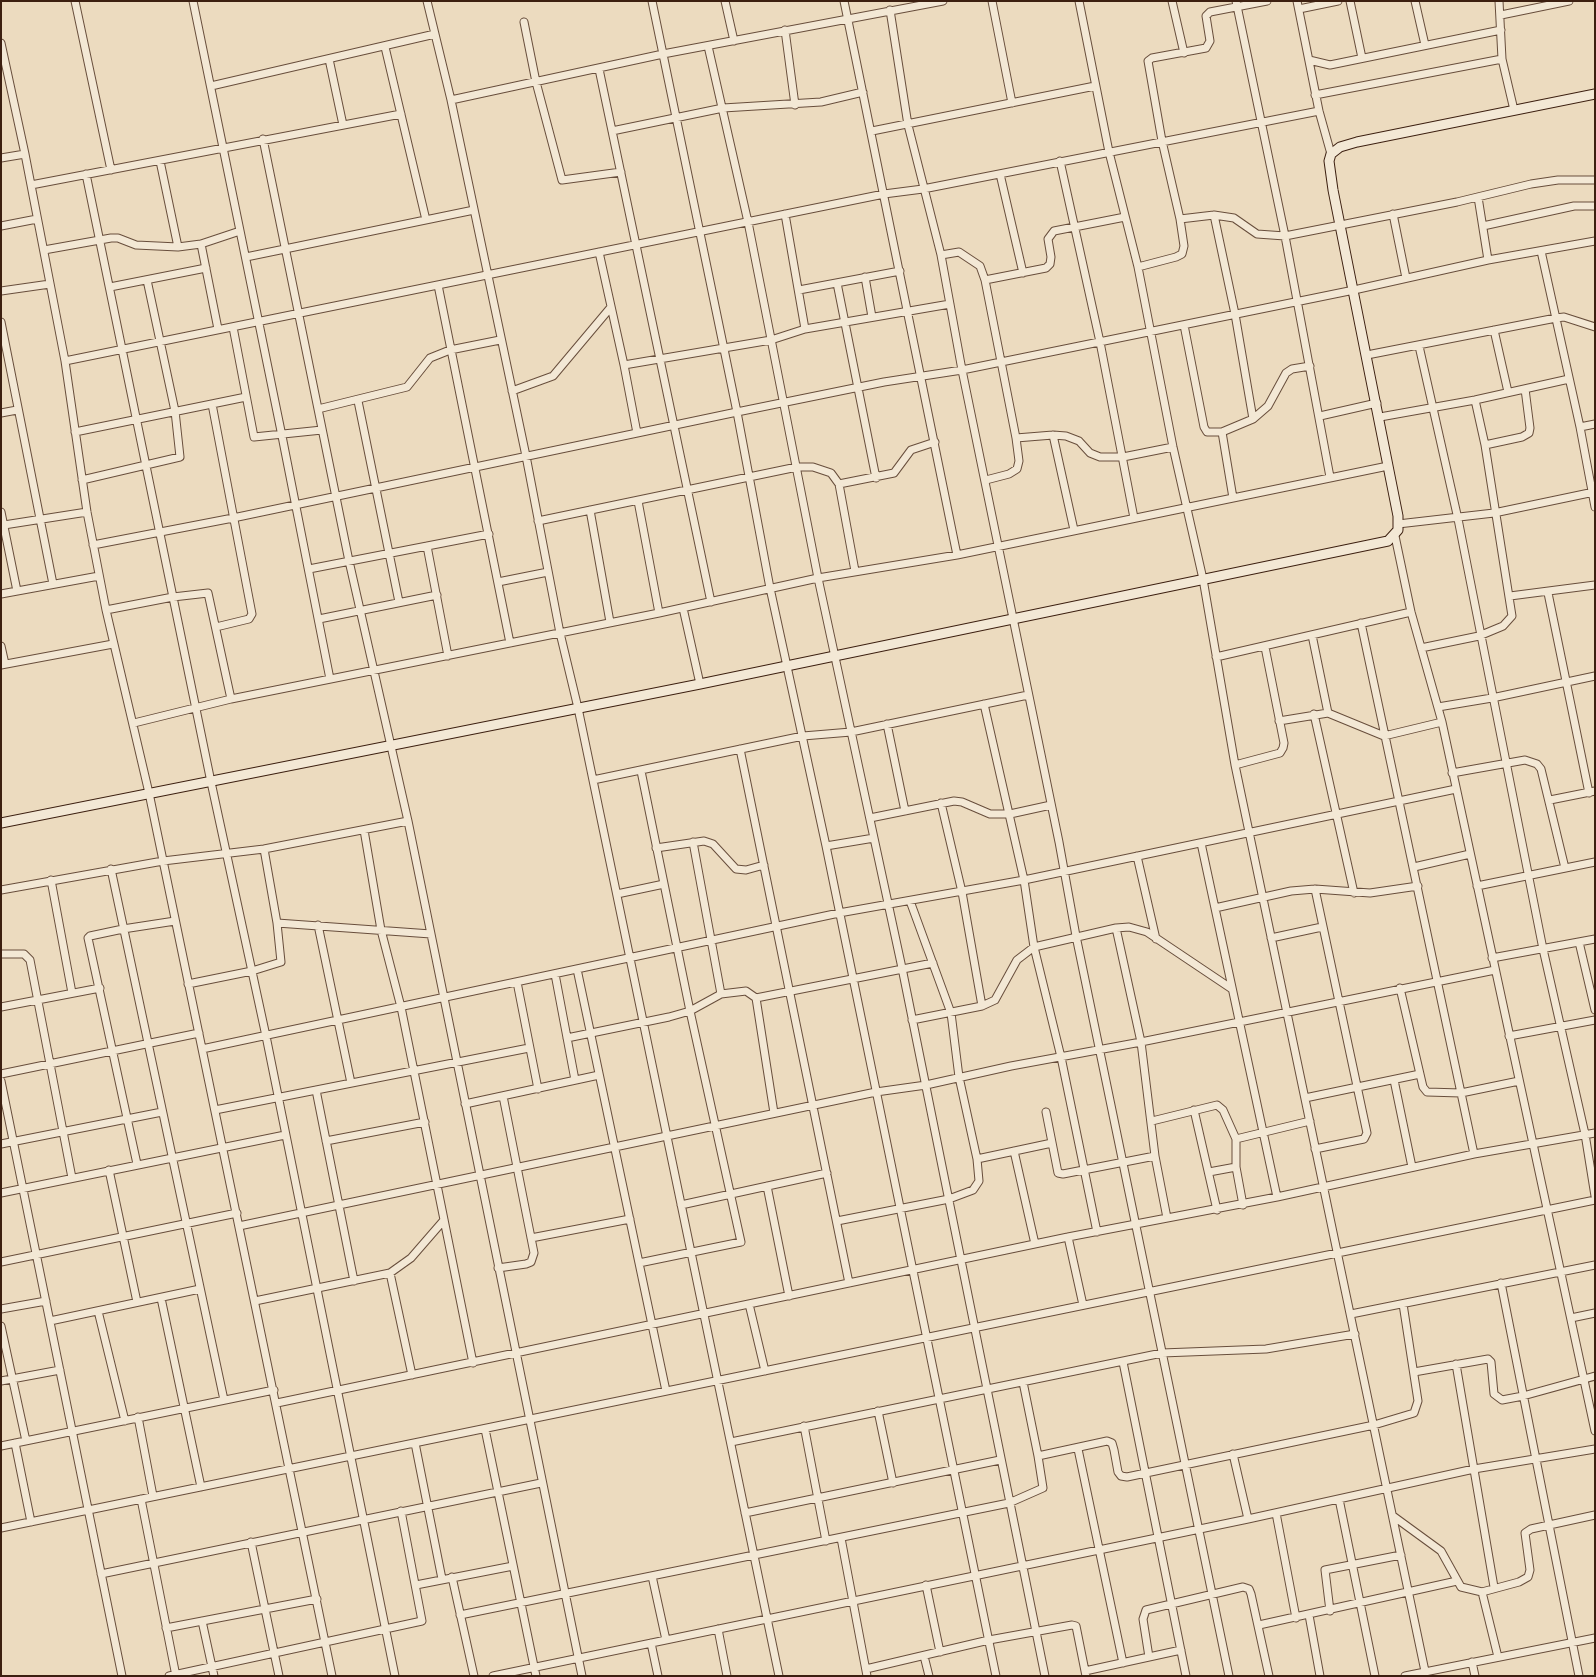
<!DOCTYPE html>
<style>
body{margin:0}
#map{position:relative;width:1596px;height:1677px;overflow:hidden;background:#ecdbbf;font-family:"Libre Bodoni",serif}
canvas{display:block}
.frame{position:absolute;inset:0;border:2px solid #3c1f10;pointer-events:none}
</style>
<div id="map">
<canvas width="1596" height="1677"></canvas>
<div class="frame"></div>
</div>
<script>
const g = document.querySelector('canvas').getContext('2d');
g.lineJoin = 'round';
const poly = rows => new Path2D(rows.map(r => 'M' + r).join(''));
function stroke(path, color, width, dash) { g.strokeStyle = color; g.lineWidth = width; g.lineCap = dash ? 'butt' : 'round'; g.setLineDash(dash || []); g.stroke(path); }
const street = poly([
 [75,1,111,170],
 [193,1,282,436,330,679],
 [427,1,451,100,526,456,560,633,578,708,779,1676],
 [652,1,737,412,770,588,826,846,996,1676],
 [725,1,734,41],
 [844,1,957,555],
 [992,1,1012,103],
 [1079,1,1109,152,1138,267,1173,447,1203,579,1235,765,1426,1676],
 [1172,1,1184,53],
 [1236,1,1285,236,1330,477],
 [1297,1,1319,111,1331,154],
 [1350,1,1362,58],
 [1415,1,1425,45],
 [1499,1,1502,59,1514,110],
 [1299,9,1338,1],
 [890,10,908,125,941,255,962,370,1059,842,1076,936,1229,1676],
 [1501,15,1569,1],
 [524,22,536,82,562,180,621,172],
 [785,30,795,105],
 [1,43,25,154,65,361,87,512,106,610,149,793,332,1676],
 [708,46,748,222,818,578,902,968,1045,1676],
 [385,47,426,220],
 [329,59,343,125],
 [1309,60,1330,65,1501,30],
 [599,69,711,602],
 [211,86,435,34],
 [1315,95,1502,59],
 [451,100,663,54,943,1],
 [612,131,723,108,821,102,863,92],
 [872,131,1095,86],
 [263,139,349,561,408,821,582,1676],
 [1,158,25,154],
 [160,161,178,247],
 [1060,161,1100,342,1134,518],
 [86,174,211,782,266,1036,395,1676],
 [1000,174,1023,273],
 [31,185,401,114],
 [1478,197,1488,260],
 [785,214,805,329],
 [1393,214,1406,278],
 [1214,215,1235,314,1253,419],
 [1180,219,1214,215,1234,218,1257,234,1285,236,1457,202,1531,184,1558,180,1595,180],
 [1,226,37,219],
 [1483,226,1574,206,1595,206],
 [201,244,218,329],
 [44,250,111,238,118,238,136,245,178,247,201,244,240,231],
 [1541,251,1580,427,1595,507],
 [599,252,624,365,637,433],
 [941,255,959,252,980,266,985,280,1016,438,1019,461,1017,469,1009,474,986,480],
 [246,257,474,210],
 [1138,267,1176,257,1182,254,1184,246,1180,219,1162,141,1148,61,1152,58,1206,48,1210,41,1206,16,1210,12,1267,1],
 [865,277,872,317],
 [985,280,1046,268,1050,264,1051,257,1048,239,1054,231,1125,217],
 [837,283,876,478],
 [438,285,510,643],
 [110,287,206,268],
 [799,290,900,271],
 [1,291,50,284],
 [1,322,53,584],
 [1184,325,1204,427,1207,432,1222,432,1253,419,1268,406,1286,373,1292,369,1310,366],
 [233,327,254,437,322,430],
 [1494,330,1508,392],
 [1419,346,1458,519,1543,949,1585,1134,1595,1196],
 [1367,355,1556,318,1564,317,1595,327],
 [65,361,884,194,923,189,1319,111],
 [624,365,771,340,805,329,950,304],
 [512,391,553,376,611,307],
 [358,401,399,602],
 [212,404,252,614,249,619,216,627],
 [318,409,407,387,430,358,450,350,500,340],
 [1,413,17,410],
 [1320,416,1377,403],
 [1380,417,1475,400,1569,379],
 [1580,427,1595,424],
 [75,432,246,397],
 [1222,432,1233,498],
 [1053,435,1074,530],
 [1016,438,1053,435,1066,436,1079,441,1090,453,1100,457,1123,457,1173,447],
 [1485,445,1522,437,1529,433,1530,428,1525,389],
 [82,480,180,457,175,411,147,280],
 [839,484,894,473,911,450,935,442],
 [638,501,659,613],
 [590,510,610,622],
 [1,512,17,591],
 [538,521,797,467,813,467,831,473,839,484,855,571],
 [1398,524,1494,513,1594,492],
 [4,525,87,512],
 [1395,536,1411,612,1442,722,1595,1431],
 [93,545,233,518,737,412,884,382,962,370,1354,290,1488,260,1595,241],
 [427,546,448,656],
 [309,569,489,534],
 [498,582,548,572],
 [1548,593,1589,793],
 [1,594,99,576],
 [1510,596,1595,585],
 [683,608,700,684],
 [106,610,173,597,208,593,231,699],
 [319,619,437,595],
 [1361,623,1474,1154],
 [1312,635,1328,713],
 [1,646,5,664],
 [1421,648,1479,636,1503,626,1512,616,1485,445,1475,400],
 [1216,657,1411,612],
 [1,665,113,644],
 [984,704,1024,880,1034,947,1061,1057,1097,1232],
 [1438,707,1492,698,1595,676],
 [1314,714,1354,893],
 [1279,721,1328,713,1384,736,1442,722],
 [134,723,231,699,659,613,818,578,957,555,1388,466],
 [887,724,905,811],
 [740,749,849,1283],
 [1235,765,1280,753,1283,748,1284,743,1265,647],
 [1452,773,1525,760,1537,764,1541,769,1565,868],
 [593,780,803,736,851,732,1028,695],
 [1550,800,1595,791],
 [941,803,962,892,982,1006],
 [870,818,954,801,962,802,990,814,1010,814,1051,805],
 [364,830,381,930,401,1007,473,1363],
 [693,842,721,994],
 [1201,843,1277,1197],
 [826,846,874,838],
 [656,848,704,841,713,844,736,869,746,870,764,865],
 [1137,856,1156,939],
 [1414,867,1470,854],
 [111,869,224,1400],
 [51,880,72,993],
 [1477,886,1595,862],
 [1315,889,1367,1133,1364,1139,1315,1149],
 [1,890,163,861,264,849,408,821],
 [617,894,664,884],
 [1215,908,1291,891,1315,889,1370,893,1418,886],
 [277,923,431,934],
 [318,925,351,1083],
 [1116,928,1141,1042,1155,1156,1167,1218],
 [1271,938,1322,927],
 [1579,942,1595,1010],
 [1,954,24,954,30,960,72,1178],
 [1492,958,1595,939],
 [577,969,666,1391],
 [555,974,575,1080],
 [517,982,538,1089],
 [188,984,252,971,281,962,277,923,264,849],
 [1400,988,1423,1087,1427,1092,1461,1093,1519,1081],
 [756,998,933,963],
 [1,1007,100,988],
 [912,1020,982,1006,995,1000,1017,960,1034,947,1116,928,1129,927,1147,932,1232,989],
 [1509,1036,1595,1020],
 [567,1038,669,1017,690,1011,721,994,746,991,756,998,774,1113],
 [202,1049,839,913,1024,880,1456,789],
 [1,1074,199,1033],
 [1394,1080,1412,1167],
 [1,1081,122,1676],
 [316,1090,354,1281],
 [1305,1098,1420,1074],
 [465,1104,599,1075],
 [215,1110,529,1048],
 [1194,1110,1217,1210],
 [1046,1112,1058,1173,1063,1174,1155,1156],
 [1152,1121,1217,1105,1223,1110,1236,1139,1310,1121],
 [1236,1139,1236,1167,1243,1205],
 [326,1141,425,1122],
 [1,1144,162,1112],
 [1014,1151,1035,1244],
 [977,1159,1052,1143],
 [137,1164,88,938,90,936,123,929,175,921],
 [109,1170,137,1302],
 [1209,1172,1236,1167],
 [767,1186,789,1296],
 [1,1193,285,1135],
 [681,1205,827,1173],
 [837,1221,949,1199,973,1190,979,1181,977,1159,959,1077,951,1013,910,901],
 [239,1226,876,1092,926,1085,1011,1066,1141,1042,1495,970],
 [1068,1237,1083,1305],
 [531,1238,630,1219],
 [1,1262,237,1213],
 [639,1263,741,1242,690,1011,641,771],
 [498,1268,526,1264,531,1262,534,1253,503,1096],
 [390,1273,412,1375],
 [1501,1283,1579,1676],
 [161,1298,201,1487],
 [255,1301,390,1273,411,1258,444,1220],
 [749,1304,765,1371],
 [1,1309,46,1301],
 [98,1311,125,1421],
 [1351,1314,1595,1265],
 [1571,1318,1595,1313],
 [50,1321,200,1289],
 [1,1326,26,1441],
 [1123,1362,1186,1676],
 [1456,1364,1494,1587],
 [1414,1372,1488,1359,1491,1362,1494,1394,1502,1400,1523,1396,1595,1376],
 [1,1381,60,1370],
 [1023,1382,1038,1456],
 [277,1403,1068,1237,1277,1197,1474,1154,1595,1133],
 [878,1411,893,1483],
 [138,1417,153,1496],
 [804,1426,826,1541],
 [485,1429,536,1676],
 [731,1442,1162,1353,1266,1349,1355,1334],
 [15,1443,31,1522],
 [415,1443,442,1579],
 [1,1446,274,1390],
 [1078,1449,1123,1663],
 [1233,1454,1248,1519],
 [141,1499,176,1676],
 [1339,1499,1375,1676],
 [745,1513,1000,1460],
 [1276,1513,1296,1618],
 [1393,1516,1441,1551,1461,1587,1482,1592,1519,1582,1528,1577,1530,1570,1525,1533,1531,1529,1595,1515],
 [1,1528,1595,1200],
 [841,1538,867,1676],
 [251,1542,279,1676],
 [101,1574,541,1483],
 [652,1576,666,1640],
 [452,1577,474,1676],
 [416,1585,513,1566],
 [926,1585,940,1652],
 [1482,1592,1498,1657],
 [1330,1611,1325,1570,1401,1555],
 [460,1615,1009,1503,1043,1488,1038,1456,1107,1441,1112,1443,1114,1450,1118,1472,1121,1476,1127,1477,1374,1425,1414,1413,1418,1401,1403,1304],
 [1309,1615,1320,1676],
 [202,1621,214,1676],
 [1259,1625,1457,1581],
 [166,1628,317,1599],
 [718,1629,727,1676],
 [651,1643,658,1676],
 [924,1656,929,1676],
 [1149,1657,1143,1619,1146,1610,1243,1587,1249,1589,1251,1594,1269,1676],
 [1472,1662,1475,1676],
 [866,1669,989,1640,1072,1625,1076,1626,1086,1676],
 [1085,1671,1181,1650],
 [169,1676,422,1621,401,1511],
 [493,1676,1248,1519,1474,1469,1595,1449],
 [1405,1676,1595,1638]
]);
const secondary = poly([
 [1,823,700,684,1388,541,1398,530,1398,516,1333,190,1329,161,1331,154,1340,147,1357,142,1595,94]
]);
stroke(street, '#684e3c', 9);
stroke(secondary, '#3c1f10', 11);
stroke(street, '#f3e8d5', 7);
stroke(secondary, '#f3e8d5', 9);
</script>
